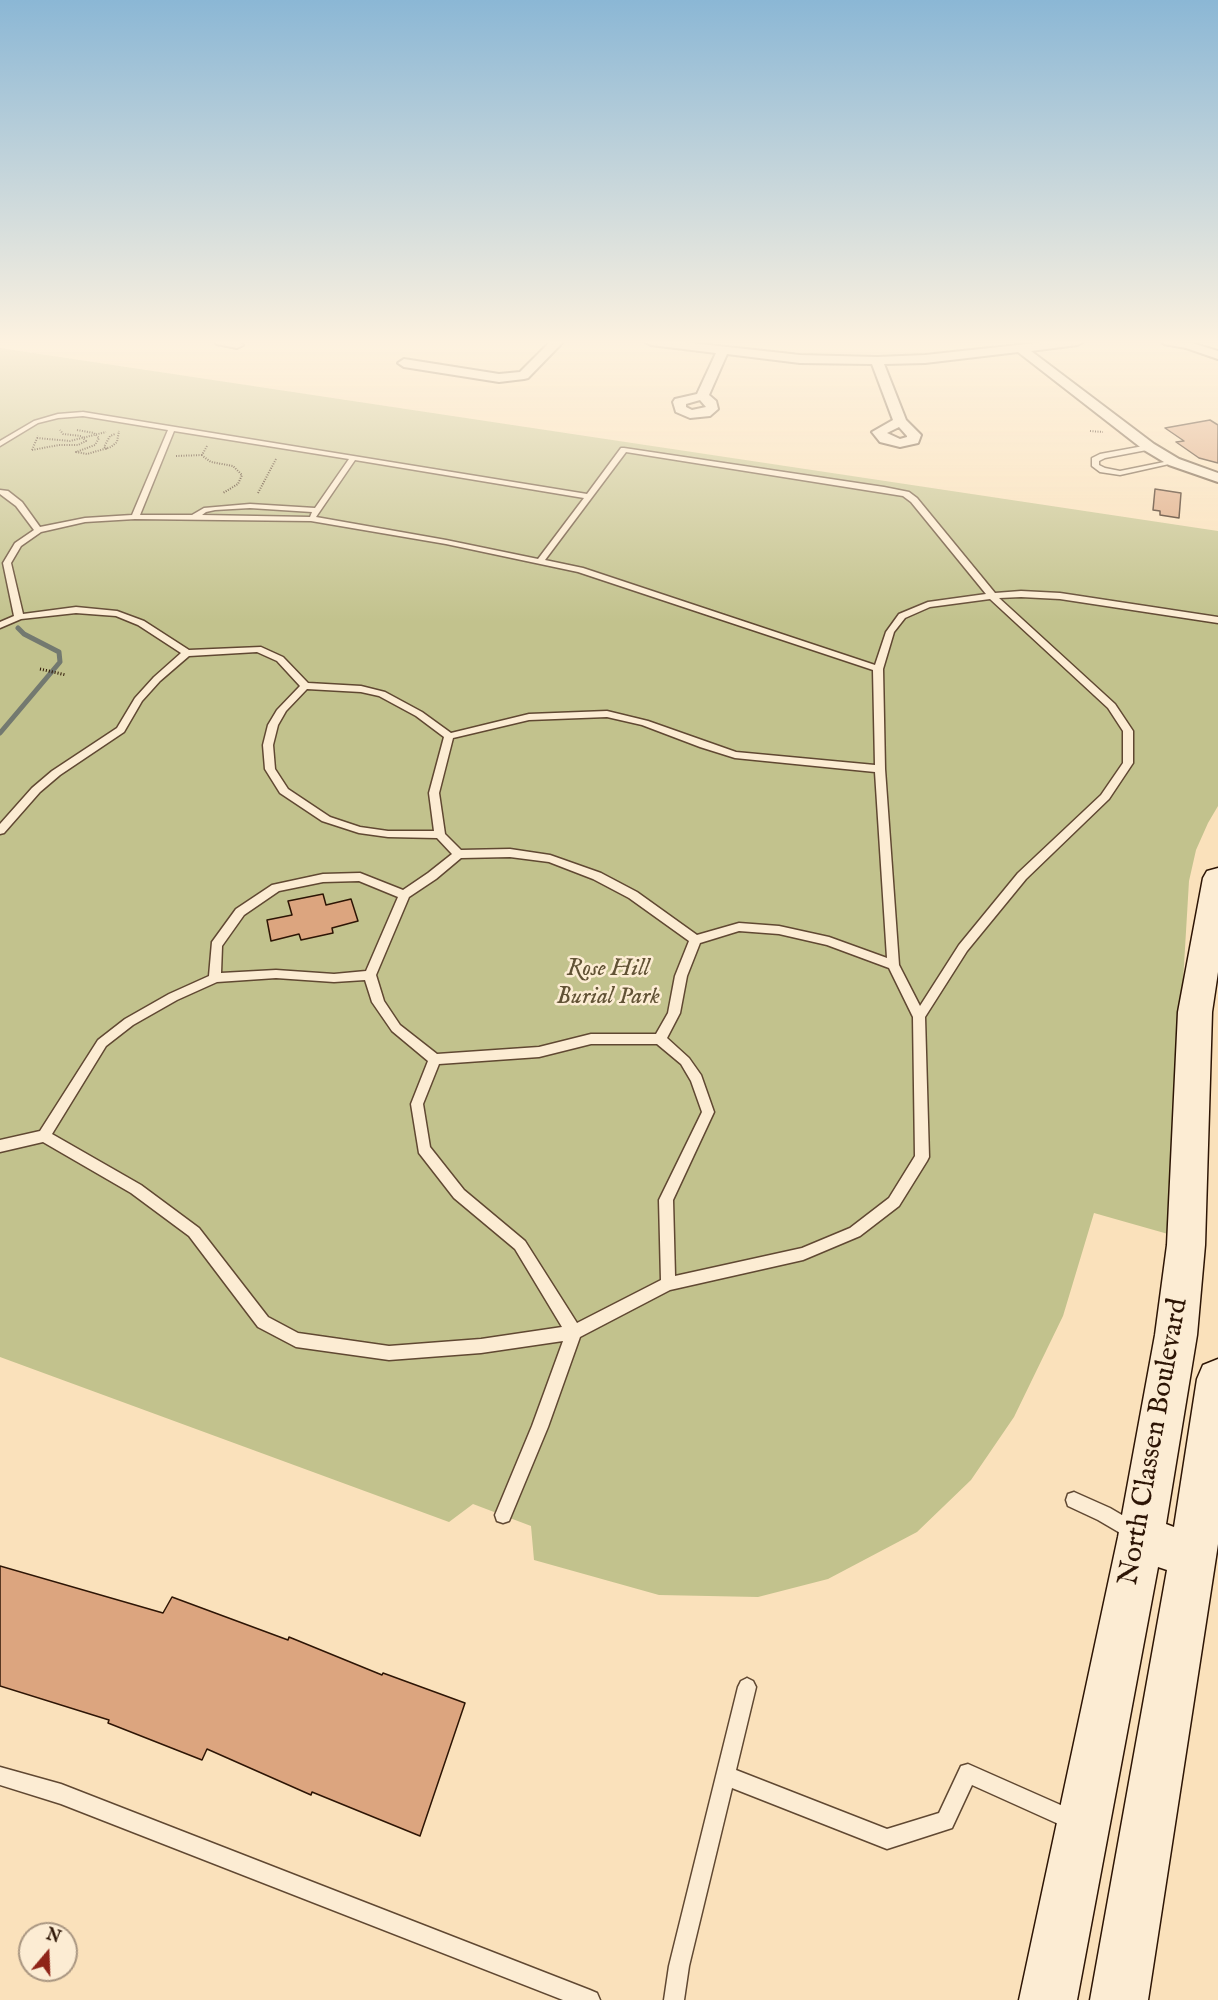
<!DOCTYPE html>
<style>
body{margin:0}
#map{position:relative;width:1218px;height:2000px;overflow:hidden;background:#fae1bb;font-family:"IM FELL English",serif}
canvas{display:block}
.north{position:absolute;left:18px;top:1922px;width:60px;height:60px;box-sizing:border-box;background:#fcecd3;border:2px solid #a99681;border-radius:50%;rotate:19deg;font-size:16px;font-weight:700;line-height:24px;text-align:center;color:#2d1505}
.north::after{content:'';display:block;margin:auto;width:21px;height:27px;background:#8f2418;clip-path:polygon(50% 0,100% 100%,50% 72%,0 100%)}
</style>
<div id="map">
<canvas width="1218" height="2000"></canvas>
<div class="north">N</div>
</div>
<script>
const g = document.querySelector('canvas').getContext('2d');
g.lineJoin = 'round';
function paint(path, color) { g.fillStyle = color; g.fill(path, 'evenodd'); }
const poly = rows => new Path2D(rows.map(r => 'M' + r).join(''));
function stroke(path, color, width, dash) { g.strokeStyle = color; g.lineWidth = width; g.lineCap = dash ? 'butt' : 'round'; g.setLineDash(dash || []); g.stroke(path); }
function label(font, color, halo, rows, align = 'center') {
  g.font = font + ' "IM FELL English",serif'; g.lineWidth = 5; g.setLineDash([]); g.textBaseline = 'middle'; g.strokeStyle = halo; g.fillStyle = color; for (const [text, x, y, turn = 0] of rows) {
    g.save(); g.translate(x, y); g.rotate((+turn || 0) * Math.PI / 180); g.textAlign = isNaN(turn) ? turn : align; if (halo) g.strokeText(text, 0, 0); g.fillText(text, 0, 0); g.restore();
  }
}
paint(poly([
 [0,348,1218,531,1218,806,1208,823,1196,850,1189,881,1168,1234,1094,1213,1063,1316,1014,1417,971,1480,917,1532,828,1579,758,1597,659,1595,534,1560,531,1526,473,1504,449,1522,0,1357]
]), '#c2c28d');
stroke(poly([
 [0,733,60,662,59,652,24,634,18,628]
]), '#737970', 5);
const building = poly([
 [1210,420,1218,425,1218,463,1199,458,1176,442,1184,441,1165,428,1210,420],
 [1155,489,1181,493,1179,518,1160,515,1160,511,1153,510,1155,489],
 [323,894,326,905,351,899,358,921,332,928,333,933,301,940,299,934,271,941,267,920,292,915,288,901,323,894],
 [0,1566,163,1613,172,1597,288,1640,289,1637,382,1675,383,1673,465,1703,420,1836,312,1792,311,1795,207,1749,202,1760,108,1723,109,1720,0,1686,0,1566]
]);
paint(building, '#dca57f');
stroke(building, '#2d1505', 1.5);
const service = poly([
 [83,412,587,494,621,448,624,448,884,487,909,492,917,498,995,593,1021,591,1060,593,1218,617,1218,623,1060,599,1021,597,999,598,1115,704,1133,731,1133,763,1109,799,1026,879,967,951,925,1017,929,1157,927,1161,899,1206,860,1236,803,1260,670,1290,580,1337,548,1427,509,1521,503,1523,497,1521,495,1515,532,1426,563,1341,481,1353,389,1360,296,1347,258,1327,189,1236,131,1193,43,1142,0,1152,0,1140,40,1131,98,1040,125,1019,169,994,209,976,212,942,236,909,272,885,323,874,360,873,403,890,428,873,452,854,437,838,388,837,359,833,322,821,280,793,265,769,263,745,268,725,277,710,300,686,277,661,257,652,189,656,160,681,142,701,124,732,60,775,40,792,4,833,0,834,0,824,32,788,52,771,117,728,135,698,154,677,181,653,138,625,116,616,76,613,21,619,0,628,0,622,14,616,3,563,15,543,34,530,16,506,0,494,0,490,8,491,22,502,40,527,85,518,132,515,168,430,83,416,58,418,38,423,0,446,0,441,34,421,58,414,83,412],
 [174,431,349,459,315,508,250,504,204,508,192,515,140,515,174,431],
 [626,452,903,496,911,502,986,594,928,602,899,614,886,632,875,665,583,568,545,560,626,452],
 [355,460,584,498,538,559,446,540,316,517,355,460],
 [250,508,312,512,310,517,202,515,206,512,215,510,250,508],
 [135,519,311,521,446,544,578,572,873,670,875,765,736,752,648,721,607,711,529,714,451,733,422,712,385,692,361,686,308,683,283,657,261,647,189,650,144,621,117,611,76,607,23,614,11,563,21,546,41,532,85,522,135,519],
 [990,599,1108,708,1123,731,1123,763,1101,795,1018,873,959,945,920,1006,899,965,885,769,883,669,894,632,905,618,930,607,990,599],
 [307,689,361,692,379,696,416,716,444,737,429,793,434,831,388,831,360,827,330,817,288,789,275,769,273,745,278,725,286,711,307,689],
 [607,717,642,725,700,747,735,758,875,772,887,958,829,937,779,926,739,923,697,935,637,892,601,873,550,855,510,849,461,850,445,834,439,793,453,738,529,720,607,717],
 [510,857,549,862,593,879,629,898,689,941,675,976,668,1013,656,1034,591,1034,539,1047,437,1054,400,1025,384,1001,376,975,409,897,436,879,461,858,510,857],
 [359,881,398,897,366,971,334,974,276,970,221,973,222,946,244,915,279,891,323,882,359,881],
 [739,931,779,934,827,945,889,968,913,1017,915,1156,889,1198,850,1228,802,1248,675,1276,673,1200,714,1112,701,1075,689,1058,667,1038,680,1013,687,976,700,943,739,931],
 [276,978,334,982,365,980,372,1002,392,1031,428,1061,411,1104,419,1153,454,1198,515,1249,562,1327,481,1339,389,1346,298,1333,268,1317,199,1228,141,1185,52,1134,106,1046,133,1025,177,1000,217,982,276,978],
 [591,1044,657,1044,681,1064,691,1081,702,1112,659,1200,661,1280,577,1323,525,1241,464,1190,430,1147,423,1104,439,1064,539,1057,591,1044],
 [1149,445,1153,447,1152,449,1105,458,1099,461,1099,465,1105,468,1120,471,1174,460,1178,462,1120,475,1100,472,1092,466,1092,458,1100,454,1149,445],
 [1074,1492,1110,1508,1139,1525,1141,1531,1139,1537,1133,1539,1127,1537,1098,1520,1068,1506,1066,1500,1068,1494,1074,1492],
 [747,1678,753,1681,756,1687,736,1770,887,1829,939,1813,961,1766,968,1764,1081,1814,1084,1821,1081,1828,1074,1831,972,1785,952,1828,887,1849,732,1788,689,1966,684,2000,664,2000,669,1966,738,1687,741,1681,747,1678],
 [0,1767,61,1784,590,1990,597,1993,600,2000,563,2000,61,1804,0,1785,0,1767]
]);
const minor = poly([
 [215,342,239,342,243,345,237,348,217,344,215,342],
 [550,342,563,342,528,378,524,379,499,382,404,367,398,363,404,359,499,374,520,372,550,342],
 [645,342,682,342,800,355,877,357,925,355,1046,342,1083,342,1077,345,1031,351,1154,444,1179,459,1218,473,1218,482,1169,465,1144,450,1018,352,925,363,884,364,906,420,921,435,918,443,900,447,880,442,872,432,893,420,872,364,800,363,727,354,709,395,716,401,718,409,710,416,690,418,676,412,673,402,675,399,697,394,716,353,651,345,645,342],
 [700,400,706,407,692,410,686,407,686,404,700,400],
 [899,427,907,436,907,437,900,439,887,433,899,427],
 [1162,342,1192,343,1218,351,1218,359,1186,348,1164,344,1162,342]
]);
const secondary = poly([
 [1218,868,1218,972,1212,1012,1205,1245,1197,1335,1166,1524,1174,1527,1197,1379,1203,1365,1218,1359,1218,1544,1148,2000,1090,2000,1167,1570,1158,1567,1077,2000,1019,2000,1118,1537,1155,1335,1167,1245,1178,1012,1203,878,1207,871,1218,868]
]);
stroke(service, '#604832', 3);
stroke(minor, '#604832', 4);
stroke(secondary, '#2d1505', 3);
stroke(poly([
 [77,430,94,433,99,438,95,445,76,452,87,454,111,447,117,442,119,431],
 [1090,431,1103,432],
 [37,438,70,441,106,432],
 [207,446,202,455,204,457,211,462,233,466,242,475,238,484,223,493],
 [107,449,104,447,110,436,115,434],
 [32,450,59,445,78,445,86,441,81,436,63,434,60,430],
 [32,450,38,436],
 [176,456,202,455],
 [258,493,276,459]
]), '#2d1505', 2, [1, 1.5]);
stroke(poly([
 [40,669,66,675]
]), '#2d1505', 3, [1, 2]);
paint(service, '#fcecd3');
paint(minor, '#fcecd3');
paint(secondary, '#fcecd3');
const sky = g.createLinearGradient(0, 0, 0, 622);
sky.addColorStop(0, '#8bb7d5');
sky.addColorStop(0.55, '#fdf2e0');
sky.addColorStop(1, '#fdf2e000');
g.fillStyle = sky;
g.fillRect(0, 0, 1218, 622);
label('italic 24px', '#615235', '#fcecd3', [
 ["Rose Hill",608,970],
 ["Burial Park",608,998]
]);
label('28px', '#2d1505', '#fcecd3', [
 ["North Classen Boulevard",1155,1442,-80]
]);
</script>
